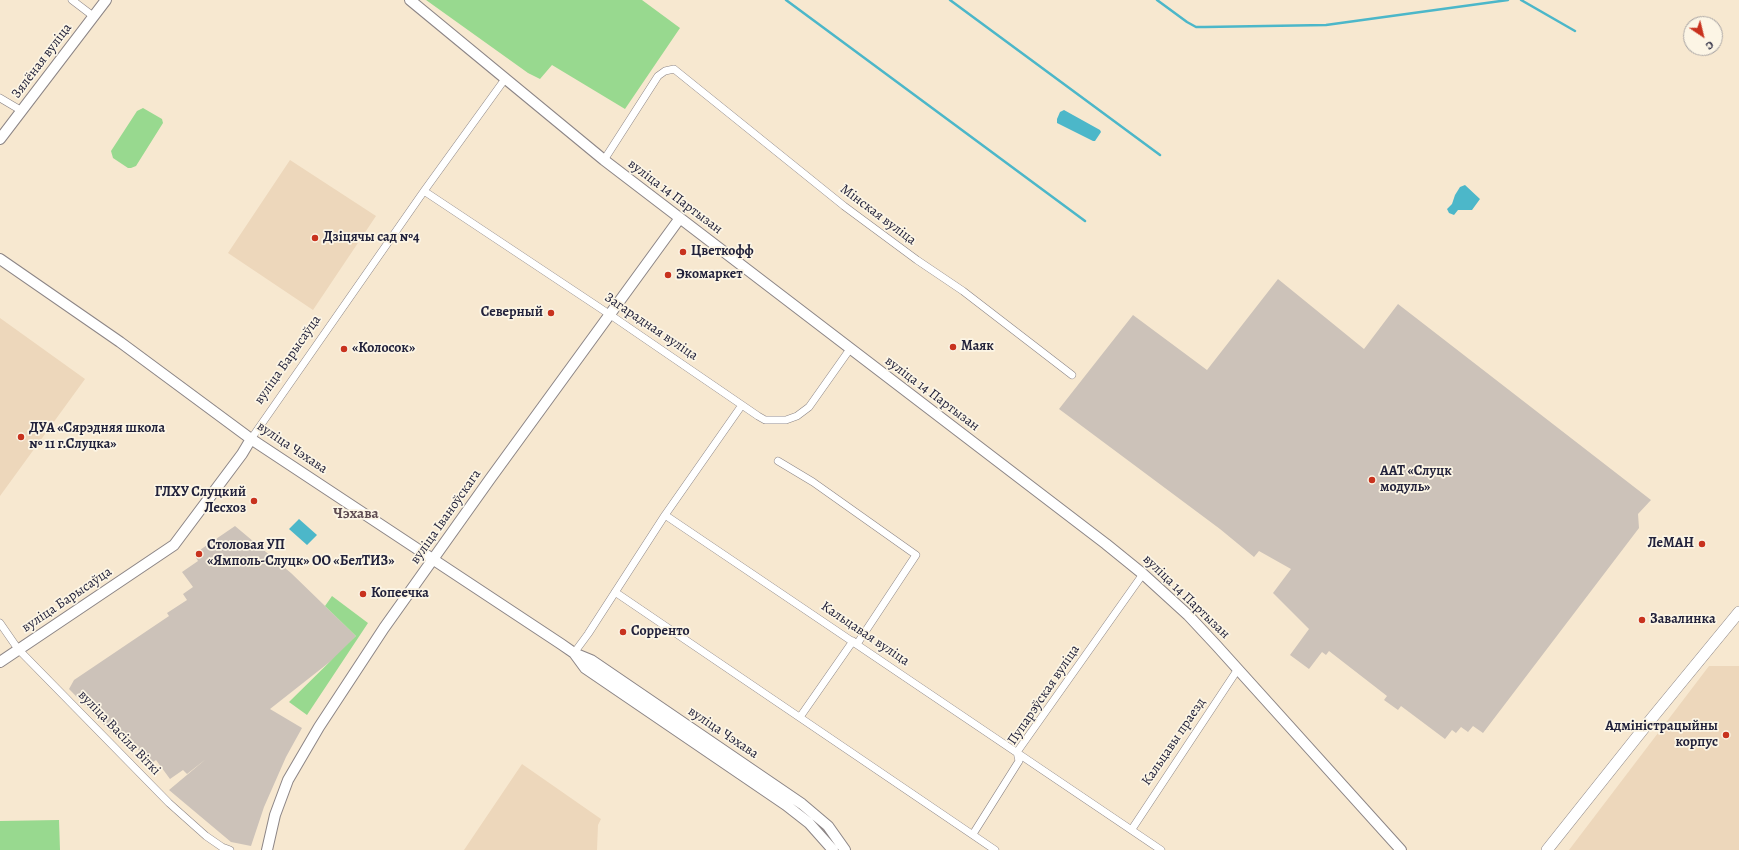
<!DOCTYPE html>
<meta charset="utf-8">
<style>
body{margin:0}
#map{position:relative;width:1739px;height:850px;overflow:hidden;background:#f7e8d0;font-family:Alegreya,serif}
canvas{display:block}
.north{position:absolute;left:1683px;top:16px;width:40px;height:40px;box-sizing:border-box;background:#fcf5e5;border:1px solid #a5a1a1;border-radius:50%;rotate:145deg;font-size:11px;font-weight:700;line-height:16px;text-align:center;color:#22223b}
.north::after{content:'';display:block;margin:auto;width:14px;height:18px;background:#c8321e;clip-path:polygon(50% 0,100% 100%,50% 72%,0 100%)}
</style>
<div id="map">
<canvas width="1739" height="850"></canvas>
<div class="north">С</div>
</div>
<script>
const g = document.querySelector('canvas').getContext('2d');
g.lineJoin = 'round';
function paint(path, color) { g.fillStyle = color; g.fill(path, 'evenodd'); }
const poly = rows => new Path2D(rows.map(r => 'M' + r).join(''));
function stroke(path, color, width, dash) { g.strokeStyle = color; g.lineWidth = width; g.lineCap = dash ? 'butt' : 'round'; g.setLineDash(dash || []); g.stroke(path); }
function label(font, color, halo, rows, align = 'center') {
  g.font = font + ' Alegreya,serif'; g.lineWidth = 3.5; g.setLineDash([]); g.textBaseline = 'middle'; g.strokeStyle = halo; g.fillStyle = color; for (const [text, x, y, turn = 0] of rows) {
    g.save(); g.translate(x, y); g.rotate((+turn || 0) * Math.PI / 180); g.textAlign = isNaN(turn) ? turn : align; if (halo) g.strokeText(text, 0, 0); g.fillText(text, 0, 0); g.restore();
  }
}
paint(poly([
 [290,160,376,216,313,310,228,253],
 [0,318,85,379,0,496],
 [1709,666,1739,666,1739,850,1569,850],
 [522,764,601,819,598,825,597,850,464,850]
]), '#edd7bb');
paint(poly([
 [1278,279,1364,349,1398,304,1651,500,1638,514,1639,528,1483,733,1473,726,1468,732,1461,727,1456,733,1452,730,1445,739,1401,706,1398,710,1384,700,1387,696,1329,651,1326,655,1322,652,1309,669,1290,655,1309,629,1273,593,1291,569,1259,551,1254,557,1220,529,1059,409,1133,315,1207,370],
 [235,526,291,573,356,636,336,657,270,709,302,728,286,757,264,807,251,846,231,842,169,790,206,759,187,774,183,770,170,779,156,760,152,763,121,733,116,737,69,689,74,680,169,616,167,613,187,600,183,594,193,587,182,572,198,561,194,554]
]), '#ccc2b9');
paint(poly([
 [426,0,642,0,680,28,625,109,552,65,540,79,528,73],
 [143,108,162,119,163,123,136,166,131,168,128,168,113,158,111,151,137,111],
 [332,596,368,623,307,715,289,702,356,636,325,606],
 [59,820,60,850,0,850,0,821]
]), '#98d98f');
paint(poly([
 [1064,110,1100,130,1101,132,1095,141,1093,141,1057,123,1057,119,1060,112],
 [1465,185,1480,199,1472,210,1458,210,1454,215,1449,213,1447,209,1452,204,1455,195,1460,187],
 [299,519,317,535,307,545,289,529]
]), '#4cb7c9');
stroke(poly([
 [786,0,1085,221],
 [950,0,1160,155],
 [1157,0,1187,22,1196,27,1205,27,1326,25,1508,0],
 [1521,0,1575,31]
]), '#4cb7c9', 2.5);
const street = poly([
 [72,0,93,16],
 [0,98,22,111],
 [604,160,658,76,665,71,674,69,844,206,917,260,963,291,1072,375],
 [424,191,609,314,758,416,765,420,786,420,797,416,809,407,850,349],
 [742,405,665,515,1161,850],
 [251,439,424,191,505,79],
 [778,461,813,482,916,555,857,644],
 [615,592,995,850],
 [0,623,18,649,169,803,206,836,222,847,230,850],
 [574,653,588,634,665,515],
 [800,717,853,641],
 [1132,829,1238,669],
 [973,834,1019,761,1017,752,1143,574]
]);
const secondary = poly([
 [410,0,604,160,1106,544,1143,574,1188,615,1216,645,1401,850],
 [0,139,106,0],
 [0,259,120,342,251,439,561,644,574,653,591,660,802,804,828,826,845,850],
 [574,653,585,668,786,805,809,823,833,850],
 [0,662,174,545,242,454,251,439],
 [267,850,275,815,288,780,319,727,384,628,490,479,680,218]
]);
const primary = poly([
 [1547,850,1652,718,1739,612]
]);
stroke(street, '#8c8586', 8);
stroke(secondary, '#8c8586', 12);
stroke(primary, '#8c8586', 12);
stroke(street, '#fff', 7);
stroke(secondary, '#fff', 10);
stroke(primary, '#fff', 11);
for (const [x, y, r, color] of [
 [315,238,4,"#c8321e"],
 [683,252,4,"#c8321e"],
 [668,275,4,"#c8321e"],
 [551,313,4,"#c8321e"],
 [953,347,4,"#c8321e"],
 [344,349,4,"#c8321e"],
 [21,437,4,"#c8321e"],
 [1372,480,4,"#c8321e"],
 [254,501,4,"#c8321e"],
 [1702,544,4,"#c8321e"],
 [199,554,4,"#c8321e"],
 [363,594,4,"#c8321e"],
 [1642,620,4,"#c8321e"],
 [623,632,4,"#c8321e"],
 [1726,735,4,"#c8321e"]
]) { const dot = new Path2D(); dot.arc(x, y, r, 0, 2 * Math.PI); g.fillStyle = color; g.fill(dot); stroke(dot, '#fcf5e5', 1.5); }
label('14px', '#22223b', '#fcf5e5', [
 ["Зялёная вуліца",42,61,-53],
 ["вуліца 14 Партызан",675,197,37],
 ["Мінская вуліца",878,215,37],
 ["Загарадная вуліца",651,327,34],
 ["вуліца Барысаўца",288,360,-55],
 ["вуліца 14 Партызан",932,394,37],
 ["вуліца Чэхава",292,448,34],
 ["вуліца Іваноўскага",446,517,-55],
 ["вуліца 14 Партызан",1186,597,44],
 ["вуліца Барысаўца",67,600,-34],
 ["Кальцавая вуліца",865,634,34],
 ["Пупарэўская вуліца",1044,695,-56],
 ["вуліца Васіля Віткі",119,733,46],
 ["вуліца Чэхава",723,733,34],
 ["Кальцавы праезд",1174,742,-56]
]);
label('bold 14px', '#22223b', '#fcf5e5', [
 ["Дзіцячы сад №4",323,238],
 ["Цветкофф",691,252],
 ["Экомаркет",676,275],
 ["Северный",543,313,"right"],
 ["Маяк",961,347],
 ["«Колосок»",352,349],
 ["ДУА «Сярэдняя школа",29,429],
 ["№ 11 г.Слуцка»",29,445],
 ["ААТ «Слуцк",1380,472],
 ["модуль»",1380,488],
 ["ГЛХУ Слуцкий",246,493,"right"],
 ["Лесхоз",246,509,"right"],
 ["ЛеМАН",1694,544,"right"],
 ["Столовая УП",207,546],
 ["«Ямполь-Слуцк» ОО «БелТИЗ»",207,562],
 ["Копеечка",371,594],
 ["Завалинка",1650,620],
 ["Сорренто",631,632],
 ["Адміністрацыйны",1718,727,"right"],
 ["корпус",1718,743,"right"]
], 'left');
label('bold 15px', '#5e4c52', '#fcf5e5', [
 ["Чэхава",356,514]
]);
</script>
